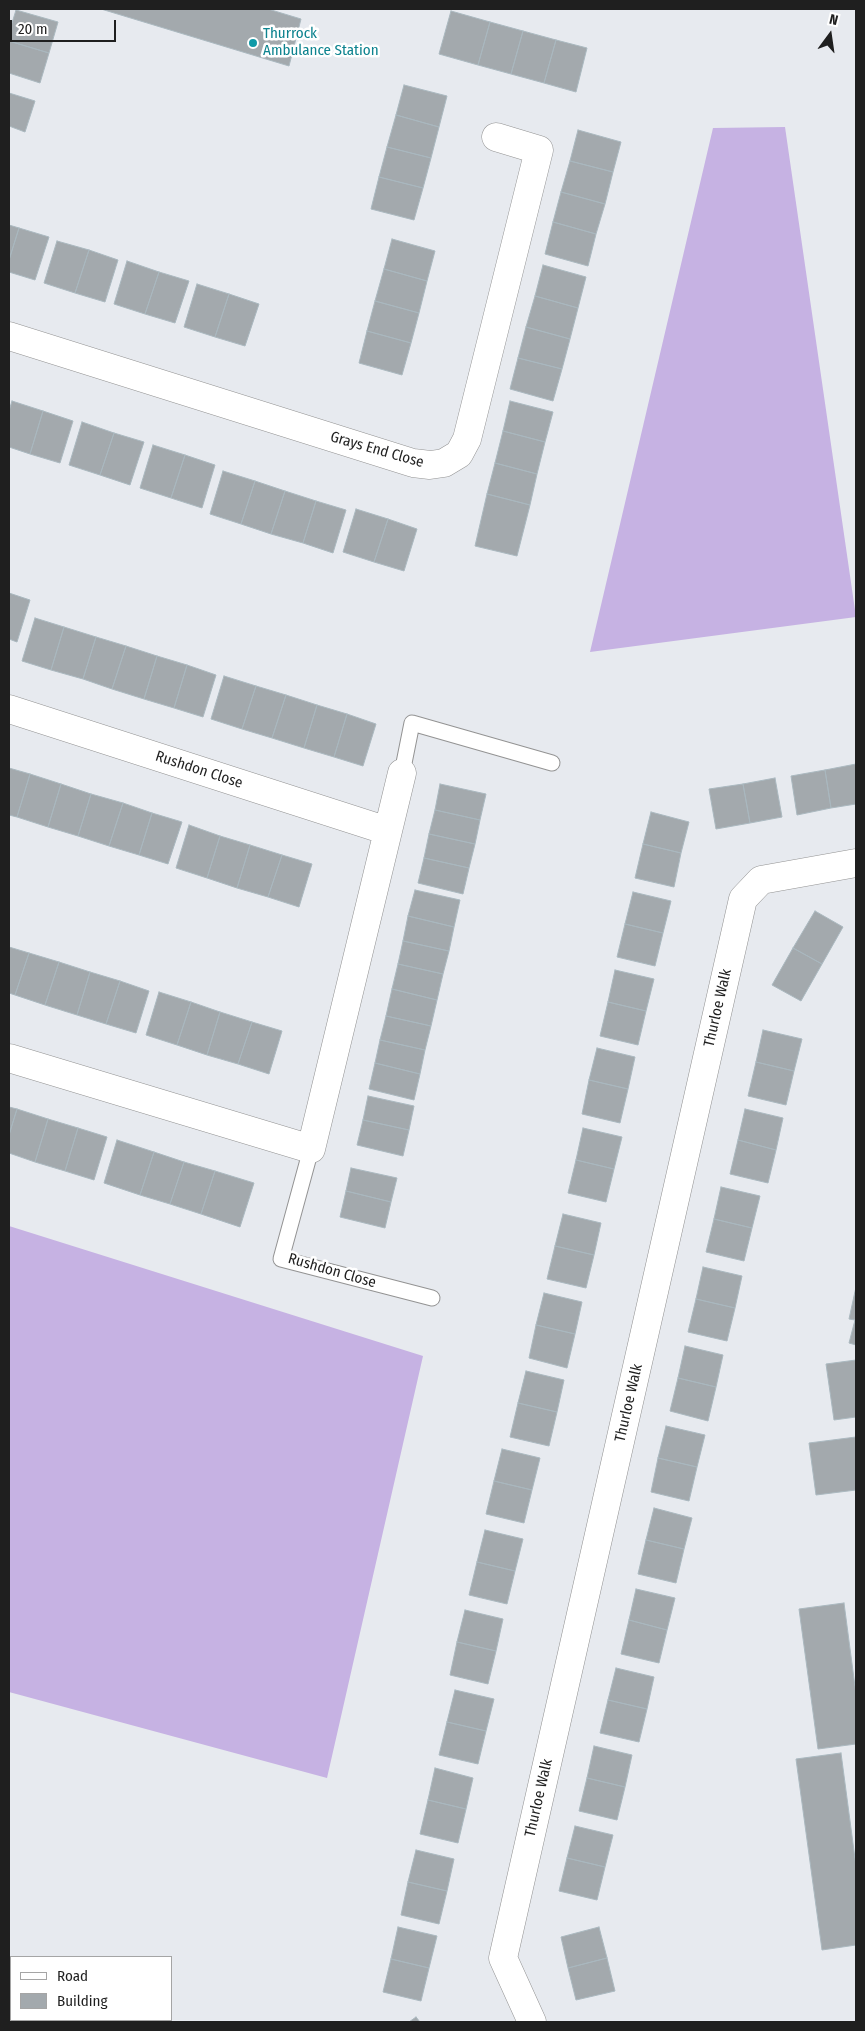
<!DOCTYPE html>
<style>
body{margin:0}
#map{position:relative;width:865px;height:2031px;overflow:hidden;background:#e7eaef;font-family:"Fira Sans Condensed",sans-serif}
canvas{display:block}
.frame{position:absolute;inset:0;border:10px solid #1f1f1f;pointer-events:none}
.legend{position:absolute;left:10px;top:1956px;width:162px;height:65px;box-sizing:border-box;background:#fff;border:1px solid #a5a5a5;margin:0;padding:6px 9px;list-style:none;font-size:15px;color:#1f1f1f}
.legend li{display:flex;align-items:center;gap:10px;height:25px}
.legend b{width:25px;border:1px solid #a5a5a5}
.north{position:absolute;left:805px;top:10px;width:50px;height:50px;-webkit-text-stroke:4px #fff;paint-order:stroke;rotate:14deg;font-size:14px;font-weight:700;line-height:20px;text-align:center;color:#1f1f1f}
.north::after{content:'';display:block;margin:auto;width:18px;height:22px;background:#1f1f1f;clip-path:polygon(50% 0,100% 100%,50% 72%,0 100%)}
.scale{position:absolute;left:10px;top:20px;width:106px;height:22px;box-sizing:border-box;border:2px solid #1f1f1f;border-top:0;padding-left:6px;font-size:15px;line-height:18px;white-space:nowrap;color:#1f1f1f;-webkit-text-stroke:4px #fff;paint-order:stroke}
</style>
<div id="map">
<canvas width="865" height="2031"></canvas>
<div class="frame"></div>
<ul class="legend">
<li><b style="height:6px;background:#fff"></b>Road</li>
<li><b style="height:14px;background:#a3a9ad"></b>Building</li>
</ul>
<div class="north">N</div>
<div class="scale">20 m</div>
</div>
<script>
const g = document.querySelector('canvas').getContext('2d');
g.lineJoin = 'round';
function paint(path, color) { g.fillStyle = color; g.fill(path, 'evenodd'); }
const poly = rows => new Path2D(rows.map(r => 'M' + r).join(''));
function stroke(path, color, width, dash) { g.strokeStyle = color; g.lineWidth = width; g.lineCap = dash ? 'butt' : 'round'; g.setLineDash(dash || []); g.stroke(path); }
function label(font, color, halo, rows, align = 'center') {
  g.font = font + ' "Fira Sans Condensed",sans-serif'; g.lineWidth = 5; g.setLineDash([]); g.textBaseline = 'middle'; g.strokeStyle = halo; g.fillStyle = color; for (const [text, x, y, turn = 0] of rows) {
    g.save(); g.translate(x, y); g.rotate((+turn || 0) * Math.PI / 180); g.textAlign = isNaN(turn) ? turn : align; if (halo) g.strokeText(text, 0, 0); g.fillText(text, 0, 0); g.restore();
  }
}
paint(poly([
 [785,127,856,617,590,652,713,128],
 [9,1226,423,1356,327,1778,9,1692]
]), '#c6b2e3');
const building = poly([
 [101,9,268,9,301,19,289,66,101,9],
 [16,10,58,22,49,53,9,41,9,33,16,10],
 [451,11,490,22,478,65,439,54,451,11],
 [490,22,523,31,511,74,478,65,490,22],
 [523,31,556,40,544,83,511,74,523,31],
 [556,40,587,48,576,92,544,83,556,40],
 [9,41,49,53,40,83,9,73,9,41],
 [404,85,447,96,439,127,396,115,404,85],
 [9,93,35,101,25,132,9,126,9,93],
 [396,115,439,127,431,158,387,147,396,115],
 [578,130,621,142,613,172,570,161,578,130],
 [387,147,431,158,423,188,379,177,387,147],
 [570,161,613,172,605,204,561,192,570,161],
 [379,177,423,188,414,220,371,209,379,177],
 [561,192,605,204,596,234,553,222,561,192],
 [553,222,596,234,588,266,545,254,553,222],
 [9,225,19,228,9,260,9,225],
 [19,228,49,237,35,280,9,272,9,260,19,228],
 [392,239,435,251,427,281,384,269,392,239],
 [57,241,89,250,75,293,44,283,57,241],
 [89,250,118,260,105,302,75,293,89,250],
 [127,261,159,272,145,314,114,304,127,261],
 [543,265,586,277,578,308,535,296,543,265],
 [384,269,427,281,419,313,375,301,384,269],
 [159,272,189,281,175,323,145,314,159,272],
 [197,284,229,294,215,337,184,327,197,284],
 [229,294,259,304,245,346,215,337,229,294],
 [535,296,578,308,570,339,526,327,535,296],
 [375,301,419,313,411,343,367,331,375,301],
 [526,327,570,339,562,369,518,358,526,327],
 [367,331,411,343,402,375,359,363,367,331],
 [518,358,562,369,553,401,510,389,518,358],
 [12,401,43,411,30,454,9,447,9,411,12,401],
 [510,401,553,412,545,442,503,431,510,401],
 [43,411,73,421,60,463,30,454,43,411],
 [82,422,114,433,100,475,69,465,82,422],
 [503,431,545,442,537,474,495,463,503,431],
 [114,433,144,442,130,485,100,475,114,433],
 [153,445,185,455,171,498,140,488,153,445],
 [185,455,215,465,202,508,171,498,185,455],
 [495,463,537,474,530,505,487,494,495,463],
 [223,471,255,481,241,524,210,514,223,471],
 [255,481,285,491,271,534,241,524,255,481],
 [285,491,316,501,303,543,271,534,285,491],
 [487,494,530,505,517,556,475,546,487,494],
 [316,501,346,510,333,553,303,543,316,501],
 [356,509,388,519,374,562,343,552,356,509],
 [388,519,417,529,404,571,374,562,388,519],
 [9,593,30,600,17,642,9,639,9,593],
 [35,618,64,627,51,670,22,661,35,618],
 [64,627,96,637,83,679,51,670,64,627],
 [96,637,126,646,112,689,83,679,96,637],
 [126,646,157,656,144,699,112,689,126,646],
 [157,656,187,665,174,708,144,699,157,656],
 [187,665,216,675,203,717,174,708,187,665],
 [224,676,256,686,242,729,211,719,224,676],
 [256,686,286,695,272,738,242,729,256,686],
 [286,695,317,705,304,748,272,738,286,695],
 [317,705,347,714,334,757,304,748,317,705],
 [347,714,376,724,363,766,334,757,347,714],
 [856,764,856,804,831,808,825,770,856,764],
 [9,768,30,774,17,817,9,815,9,768],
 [825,770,831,808,797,815,791,776,825,770],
 [30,774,61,784,48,827,17,817,30,774],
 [775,778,782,817,750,823,743,784,775,778],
 [61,784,91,794,78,836,48,827,61,784],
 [440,784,486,794,480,820,435,810,440,784],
 [743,784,750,823,716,829,709,789,743,784],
 [91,794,123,803,109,846,78,836,91,794],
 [123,803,152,813,139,855,109,846,123,803],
 [435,810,480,820,475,844,429,834,435,810],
 [651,812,689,822,681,853,643,844,651,812],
 [152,813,182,822,168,864,139,855,152,813],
 [189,825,220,836,207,878,176,868,189,825],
 [429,834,475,844,469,868,424,858,429,834],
 [220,836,250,845,237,888,207,878,220,836],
 [643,844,681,853,674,887,635,878,643,844],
 [250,845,282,855,268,897,237,888,250,845],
 [282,855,312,864,299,907,268,897,282,855],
 [424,858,469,868,463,894,418,883,424,858],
 [415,890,460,900,454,927,408,916,415,890],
 [633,892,671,901,663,933,625,924,633,892],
 [815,911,843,927,822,964,793,948,815,911],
 [408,916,454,927,449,951,403,941,408,916],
 [625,924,663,933,655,966,617,957,625,924],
 [403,941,449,951,443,974,398,964,403,941],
 [9,947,29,953,15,995,9,993,9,947],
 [793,948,822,964,801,1001,772,985,793,948],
 [29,953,59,962,45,1005,15,995,29,953],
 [59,962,90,972,77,1015,45,1005,59,962],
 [398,964,443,974,437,1000,392,989,398,964],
 [615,970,654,979,646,1011,608,1002,615,970],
 [90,972,120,981,106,1024,77,1015,90,972],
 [120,981,149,991,136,1033,106,1024,120,981],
 [392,989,437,1000,431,1026,386,1016,392,989],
 [159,992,191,1002,177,1045,146,1035,159,992],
 [191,1002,220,1012,207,1055,177,1045,191,1002],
 [608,1002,646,1011,638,1045,600,1036,608,1002],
 [220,1012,252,1022,238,1064,207,1055,220,1012],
 [386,1016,431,1026,425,1050,380,1040,386,1016],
 [252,1022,282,1031,269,1074,238,1064,252,1022],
 [763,1030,802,1039,794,1071,756,1062,763,1030],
 [380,1040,425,1050,420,1074,375,1063,380,1040],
 [597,1048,635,1057,628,1089,589,1080,597,1048],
 [756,1062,794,1071,786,1105,748,1096,756,1062],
 [375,1063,420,1074,414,1100,369,1089,375,1063],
 [589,1080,628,1089,620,1123,582,1114,589,1080],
 [368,1096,414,1106,409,1130,363,1120,368,1096],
 [9,1107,17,1109,9,1135,9,1107],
 [17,1109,48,1119,35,1162,9,1153,9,1135,17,1109],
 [745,1109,783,1118,776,1150,738,1140,745,1109],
 [48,1119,78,1128,65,1171,35,1162,48,1119],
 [363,1120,409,1130,403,1156,357,1145,363,1120],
 [78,1128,107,1137,94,1180,65,1171,78,1128],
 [583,1128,622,1137,614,1169,576,1160,583,1128],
 [117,1140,154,1152,140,1195,104,1183,117,1140],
 [738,1140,776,1150,768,1183,730,1174,738,1140],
 [154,1152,184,1162,170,1204,140,1195,154,1152],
 [576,1160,614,1169,606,1202,568,1193,576,1160],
 [184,1162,215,1171,201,1214,170,1204,184,1162],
 [351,1168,397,1178,391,1202,346,1191,351,1168],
 [215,1171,254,1183,240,1227,201,1214,215,1171],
 [721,1187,760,1196,752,1228,714,1219,721,1187],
 [346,1191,391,1202,385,1228,340,1217,346,1191],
 [563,1214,601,1223,594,1255,555,1246,563,1214],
 [714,1219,752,1228,744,1261,706,1252,714,1219],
 [555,1246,594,1255,586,1288,547,1279,555,1246],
 [703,1267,742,1276,735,1308,696,1299,703,1267],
 [856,1287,856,1345,849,1343,855,1320,849,1319,856,1287],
 [544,1293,582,1302,575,1334,536,1325,544,1293],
 [696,1299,735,1308,727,1341,688,1332,696,1299],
 [536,1325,575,1334,567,1368,529,1358,536,1325],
 [685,1346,723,1355,716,1387,678,1378,685,1346],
 [856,1360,856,1417,834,1420,826,1364,856,1360],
 [526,1371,564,1380,557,1412,518,1403,526,1371],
 [678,1378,716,1387,708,1421,670,1411,678,1378],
 [518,1403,557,1412,549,1446,510,1437,518,1403],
 [666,1426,705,1435,697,1467,658,1458,666,1426],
 [856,1437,856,1490,816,1495,809,1443,856,1437],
 [502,1449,540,1458,532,1490,494,1481,502,1449],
 [658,1458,697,1467,689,1501,651,1492,658,1458],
 [494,1481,532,1490,524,1523,486,1514,494,1481],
 [654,1508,692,1518,684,1549,646,1540,654,1508],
 [485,1530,523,1539,515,1571,477,1562,485,1530],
 [646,1540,684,1549,676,1583,638,1574,646,1540],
 [477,1562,515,1571,507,1604,469,1595,477,1562],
 [636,1589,675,1598,667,1630,629,1620,636,1589],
 [844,1603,856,1694,856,1744,818,1749,799,1609,844,1603],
 [465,1610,503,1619,496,1651,457,1642,465,1610],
 [629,1620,667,1630,659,1663,621,1654,629,1620],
 [457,1642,496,1651,488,1684,450,1675,457,1642],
 [616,1668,654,1677,647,1709,608,1700,616,1668],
 [455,1690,494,1699,486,1731,447,1722,455,1690],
 [608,1700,647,1709,639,1742,600,1733,608,1700],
 [447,1722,486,1731,478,1764,439,1755,447,1722],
 [594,1746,632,1755,625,1787,587,1778,594,1746],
 [841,1753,856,1866,856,1945,822,1950,796,1759,841,1753],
 [435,1768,473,1778,466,1809,428,1800,435,1768],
 [587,1778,625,1787,617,1820,579,1811,587,1778],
 [428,1800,466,1809,458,1843,420,1834,428,1800],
 [575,1826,613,1835,605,1867,567,1858,575,1826],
 [416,1850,454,1859,447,1891,408,1882,416,1850],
 [567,1858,605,1867,597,1900,559,1891,567,1858],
 [408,1882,447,1891,439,1924,401,1915,408,1882],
 [398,1927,437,1936,429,1968,391,1959,398,1927],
 [599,1927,607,1958,568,1968,561,1937,599,1927],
 [607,1958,615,1991,576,2000,568,1968,607,1958],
 [391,1959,429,1968,421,2001,383,1992,391,1959],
 [416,2017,420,2022,409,2022,416,2017]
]);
paint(building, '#a3a9ad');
stroke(building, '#aab8bf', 1);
const service = poly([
 [402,773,412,723,552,763],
 [311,1149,281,1259,432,1298]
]);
const minor = poly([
 [9,336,413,463,430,465,444,463,459,454,467,439,539,150,496,137],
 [9,709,388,831],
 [9,1058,311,1149,402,773],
 [532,2022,503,1958,743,899,761,880,856,863]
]);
stroke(service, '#939393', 17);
stroke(minor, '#939393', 29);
stroke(service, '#fff', 15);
stroke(minor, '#fff', 28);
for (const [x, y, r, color] of [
 [253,43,5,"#0f9aa8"]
]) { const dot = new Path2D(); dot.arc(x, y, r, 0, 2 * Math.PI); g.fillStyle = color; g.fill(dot); stroke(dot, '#fff', 2); }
label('15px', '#0d838f', '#fff', [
 ["Thurrock",263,34],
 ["Ambulance Station",263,51]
], 'left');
label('15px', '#1f1f1f', '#fff', [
 ["Grays End Close",377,450,16],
 ["Rushdon Close",199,770,18],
 ["Thurloe Walk",718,1008,-77],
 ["Rushdon Close",332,1271,16],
 ["Thurloe Walk",629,1403,-77],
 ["Thurloe Walk",539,1798,-77]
]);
</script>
